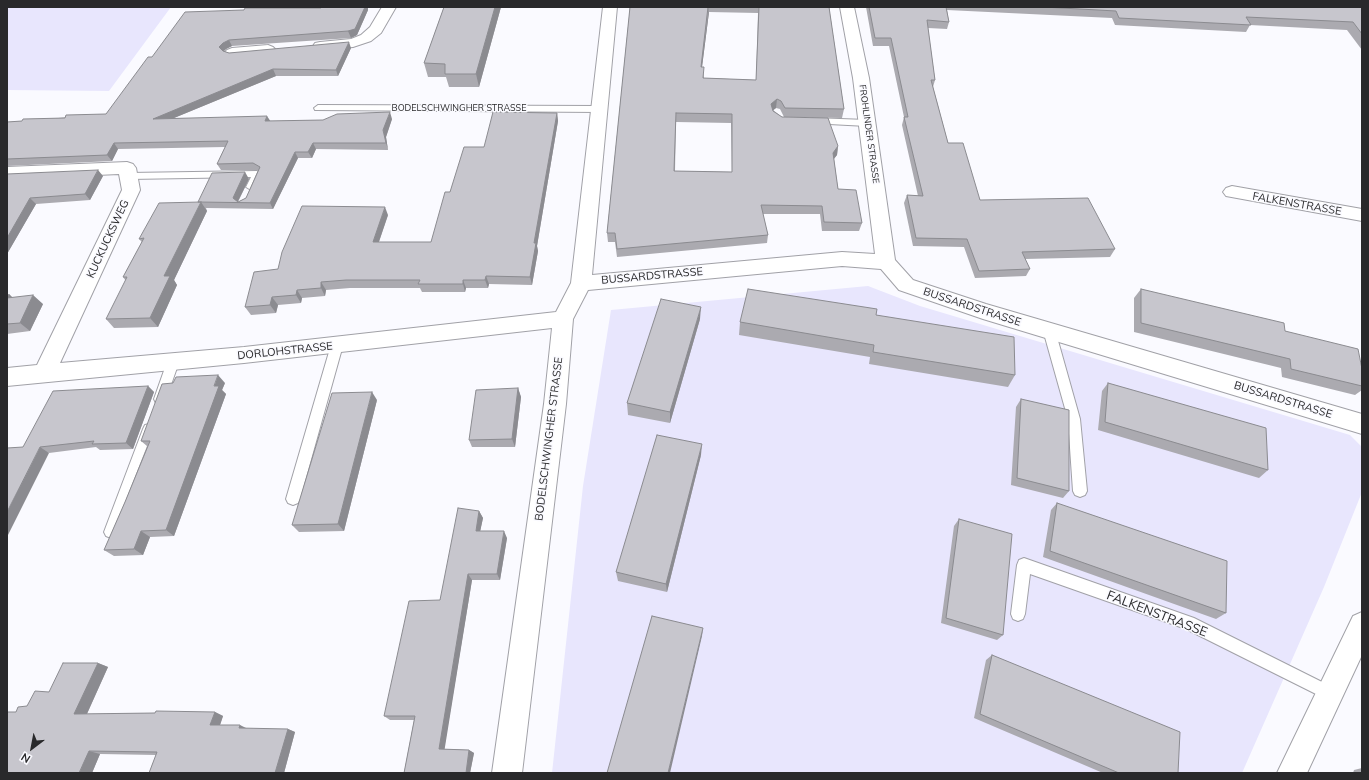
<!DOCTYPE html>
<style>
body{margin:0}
#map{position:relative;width:1369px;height:780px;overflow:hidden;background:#fafaff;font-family:Mulish,sans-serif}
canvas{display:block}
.frame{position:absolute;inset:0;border:8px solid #29292b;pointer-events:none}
.north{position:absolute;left:12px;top:728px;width:40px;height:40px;-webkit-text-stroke:3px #fafaff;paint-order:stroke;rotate:212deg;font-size:11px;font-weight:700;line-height:16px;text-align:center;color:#29292b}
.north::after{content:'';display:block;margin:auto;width:14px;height:18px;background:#29292b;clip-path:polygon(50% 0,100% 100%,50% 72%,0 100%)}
</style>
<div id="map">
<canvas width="1369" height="780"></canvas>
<div class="frame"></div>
<div class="north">N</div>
</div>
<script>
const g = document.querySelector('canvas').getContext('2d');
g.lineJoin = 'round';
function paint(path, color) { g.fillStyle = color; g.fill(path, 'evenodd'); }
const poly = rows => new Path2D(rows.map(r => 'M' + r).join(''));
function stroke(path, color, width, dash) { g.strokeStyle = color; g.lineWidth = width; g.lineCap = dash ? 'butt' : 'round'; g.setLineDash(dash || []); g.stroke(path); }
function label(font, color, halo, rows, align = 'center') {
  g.font = font + ' Mulish,sans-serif'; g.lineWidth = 3; g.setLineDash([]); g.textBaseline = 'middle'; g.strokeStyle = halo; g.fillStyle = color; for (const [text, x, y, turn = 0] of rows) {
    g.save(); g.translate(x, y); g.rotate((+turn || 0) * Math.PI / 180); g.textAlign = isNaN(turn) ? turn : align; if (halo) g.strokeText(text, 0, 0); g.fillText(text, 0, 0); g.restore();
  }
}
paint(poly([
 [7,7,171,7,109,91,7,90],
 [868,286,920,306,1350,435,1362,447,1362,492,1324,587,1242,773,552,773,583,486,611,310]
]), '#e8e6fd');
const service = poly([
 [318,105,599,106,603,109,599,112,315,110,314,108,318,105],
 [813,118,867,120,872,123,867,126,810,123,808,121,810,119,813,118],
 [257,171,262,174,254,189,251,190,246,187,251,177,129,179,124,176,129,173,257,171],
 [1049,326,1053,327,1055,330,1080,419,1087,491,1085,495,1080,497,1075,495,1073,491,1068,419,1043,330,1045,327,1049,326],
 [337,340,341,342,343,345,300,499,298,503,293,505,288,503,286,499,331,345,333,342,337,340],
 [173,357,177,359,179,362,166,399,164,403,160,404,156,403,154,399,167,362,169,359,173,357],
 [149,424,153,425,155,429,118,532,116,536,111,538,106,536,104,532,143,429,145,425,149,424],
 [1024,558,1194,618,1334,688,1337,693,1334,698,1329,701,1324,698,1186,629,1030,574,1025,614,1023,619,1018,621,1013,619,1011,614,1017,565,1019,560,1024,558]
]);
const minor = poly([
 [382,7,396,7,381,33,371,41,353,47,320,50,315,49,313,46,315,43,320,42,351,39,361,35,370,27,382,7],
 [603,7,617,7,592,275,842,252,875,254,853,78,840,7,854,7,869,78,895,260,913,280,986,304,1362,414,1362,434,983,319,899,290,881,269,842,266,588,290,573,319,566,404,522,773,492,773,544,404,552,328,244,363,7,386,7,368,37,365,122,190,119,174,7,179,7,167,127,162,133,164,136,168,140,190,60,363,244,347,556,312,571,283,603,7],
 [268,45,273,47,276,50,273,53,232,58,227,56,224,53,227,50,232,48,268,45],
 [1232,186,1362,209,1362,221,1226,196,1223,192,1226,188,1232,186],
 [1362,612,1362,655,1307,773,1277,773,1353,616,1362,612]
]);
stroke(service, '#a1a1a7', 2);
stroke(minor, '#a1a1a7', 2);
paint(service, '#fff');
paint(minor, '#fff');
paint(poly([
 [322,7,368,7,368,10,357,35,351,38,232,46,226,49,224,51,229,53,351,48,338,76,276,76,174,118,270,121,392,119,386,137,388,150,316,149,312,158,298,158,273,209,206,208,207,211,174,280,177,285,158,327,114,328,106,319,126,281,123,277,142,242,139,239,198,202,249,179,238,202,246,198,258,170,221,170,217,164,225,147,118,149,112,161,7,166,7,122,22,121,106,114,152,57,321,8],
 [444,7,501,7,479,87,449,87,446,77,428,77,424,63],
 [630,7,829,7,844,109,842,118,784,117,780,109,776,108,773,110,782,117,838,146,837,155,834,159,838,189,862,223,859,231,822,231,820,214,763,214,768,235,767,243,617,257,615,242,608,242,607,233],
 [709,12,758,13,756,80,704,78,702,67],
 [676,122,731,123,732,172,675,171],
 [866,7,1362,7,1362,50,1347,30,1250,25,1246,32,1115,25,1112,18,947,10,949,22,947,29,928,28,935,80,933,87,948,143,980,200,1115,249,1110,257,1025,259,1030,269,1026,276,975,278,964,247,913,246,904,203,907,195,918,196,902,125,904,117,889,46,873,46],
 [557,113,558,121,537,246,538,251,532,285,489,284,488,288,466,288,465,292,422,292,420,288,350,288,326,290,325,296,302,298,301,303,278,305,276,313,251,315,245,307,278,269,388,215,379,242,431,242,450,192,484,147],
 [7,174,103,176,90,200,36,204,7,254],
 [1141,289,1285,331,1362,369,1362,390,1355,395,1282,377,1281,368,1134,332,1134,298],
 [7,294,9,294,12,297,43,304,30,331,7,334],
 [876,315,1015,375,1008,387,869,364,870,357,739,335,740,322],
 [700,319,670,423,628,415,627,403],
 [225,383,222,390,226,394,174,536,150,537,143,555,114,556,104,550,125,502,147,446,141,441],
 [1108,383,1268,470,1259,478,1098,430,1102,391],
 [148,386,154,392,133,449,100,450,96,447,49,453,23,447],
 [518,388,521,397,515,447,472,447,469,440],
 [1021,399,1069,491,1063,498,1011,485,1016,407],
 [377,400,344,531,299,532,292,525],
 [701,455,667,592,618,581,616,572],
 [1057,503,1226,613,1216,619,1043,557,1051,510],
 [479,511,483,518,480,531,507,538,500,580,472,580,444,749,469,750,474,753,470,773,404,773,414,720,390,720,384,716,440,600],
 [959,519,1003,635,997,640,941,623,954,526],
 [992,655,1178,773,1103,773,974,718,986,660],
 [98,663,108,667,87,714,215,712,223,716,220,725,247,729,288,729,295,732,284,773,149,773,156,755,100,754,92,773,16,712,27,706,49,692],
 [1362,768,1362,773,1353,773,1354,770]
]), '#abaab0');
paint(poly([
 [365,7,368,7,368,10,357,35,351,38,348,31],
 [495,7,501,7,479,87,476,74],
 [709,7,709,12,701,75,701,67],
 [229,40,232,46,226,49,222,53,219,47,223,43],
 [349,42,351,48,338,76,336,70],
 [273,69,276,76,157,125,153,119],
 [777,99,776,108,771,112,771,104],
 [390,112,392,119,386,137,388,150,386,143,383,130],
 [557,113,558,121,537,246,538,251,532,285,530,277,534,243],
 [267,116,271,122,265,121],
 [114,143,118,149,112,161,107,155],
 [313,143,316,149,312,158,308,152],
 [838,146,837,155,831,162,833,153],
 [295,152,298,158,273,209,270,203],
 [98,170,103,176,90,200,85,194],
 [245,172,249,179,237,203,233,198],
 [30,198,36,204,7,254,7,238],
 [201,202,207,211,174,280,177,285,158,327,150,318,164,276],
 [385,207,388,215,376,250,373,242],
 [486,276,489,284,488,288,485,280],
 [463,280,466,288,465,292,463,284],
 [321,282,326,290,325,296,321,288],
 [297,290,302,298,301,303,296,295],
 [9,294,18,303,7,298],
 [33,295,43,304,30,331,20,323],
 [272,297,278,305,276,313,270,305],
 [701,307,700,319,670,423,670,412],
 [218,375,225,383,222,390,226,394,174,536,166,530],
 [148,386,154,392,133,449,126,443],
 [518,388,521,397,515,447,512,439],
 [372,392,377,400,344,531,338,524],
 [702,444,701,455,667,592,666,584],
 [40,447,49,453,7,537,7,512],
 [479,511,483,518,479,537,476,531],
 [141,531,150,537,143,555,134,549],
 [504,531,507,538,500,580,497,574],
 [468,574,472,580,444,753,439,749],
 [703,628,702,636,670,773,668,773],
 [98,663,108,667,85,718,74,714],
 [215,712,223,716,219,728,210,725],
 [240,725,248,729,239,728],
 [288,729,295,732,284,773,275,773],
 [469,750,474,753,470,773,466,773],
 [89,751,100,754,92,773,79,773]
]), '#8b8b90');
const building = poly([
 [322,7,365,7,355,29,348,31,229,40,223,43,219,47,223,51,229,53,349,42,336,70,273,69,153,119,267,116,265,121,323,120,337,114,390,112,383,130,386,143,313,143,308,152,295,152,270,203,198,202,212,173,245,172,233,198,238,202,246,198,260,167,253,163,217,164,228,141,114,143,107,155,7,159,7,122,22,121,23,119,65,118,66,115,106,114,148,57,152,57,185,12,244,10,245,8,321,8,322,7],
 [444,7,495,7,476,74,445,74,445,64,424,63,444,7],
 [630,7,708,7,701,67,704,67,703,78,756,80,759,7,829,7,844,109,785,108,781,101,777,99,771,104,773,111,782,117,828,118,838,146,833,153,838,189,856,190,862,223,824,222,822,206,761,205,768,235,617,249,615,233,607,233,630,7],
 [676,113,732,114,732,172,674,171,676,113],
 [869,7,946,7,949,22,927,20,935,80,931,80,948,143,963,143,980,200,1088,198,1115,249,1022,252,1030,269,979,271,967,239,916,238,907,195,923,196,904,117,908,117,891,38,875,38,869,7],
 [1043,7,1362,7,1362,34,1353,22,1246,17,1251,25,1119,18,1116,11,1043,7],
 [493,112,557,113,534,243,536,243,530,277,486,276,485,280,463,280,463,284,418,284,420,280,346,280,321,282,321,288,297,290,296,295,272,297,270,305,245,307,254,272,278,269,282,252,302,206,385,207,373,242,431,242,445,192,450,192,464,147,484,147,493,112],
 [98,170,85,194,30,198,7,238,7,174,98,170],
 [201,202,164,276,170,276,150,318,106,319,127,277,123,277,144,238,139,239,159,203,201,202],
 [748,289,877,309,876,315,1014,337,1015,375,873,352,874,345,740,322,748,289],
 [1141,289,1284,323,1285,331,1358,349,1362,369,1362,386,1291,369,1290,359,1141,323,1141,289],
 [33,295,20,323,7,324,7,298,33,295],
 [661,299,701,307,670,412,627,403,661,299],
 [218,375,214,386,219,386,166,530,141,531,134,549,104,550,125,502,150,441,141,441,162,384,173,383,176,377,218,375],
 [1108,383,1266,428,1268,470,1105,422,1108,383],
 [148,386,126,443,92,444,94,441,40,447,7,512,7,448,23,447,53,391,148,386],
 [518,388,512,439,469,440,476,390,518,388],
 [372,392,338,524,292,525,332,393,372,392],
 [1021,399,1069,410,1069,491,1017,478,1021,399],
 [657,435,702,444,666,584,616,572,657,435],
 [1057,503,1227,561,1226,613,1050,551,1057,503],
 [458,508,479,511,476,531,504,531,497,574,468,574,439,749,469,750,466,773,404,773,415,716,384,716,409,601,440,600,458,508],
 [959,519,1012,534,1003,635,946,618,959,519],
 [652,616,703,628,668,773,607,773,652,616],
 [992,655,1180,732,1178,773,1119,773,980,714,992,655],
 [63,663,98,663,74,714,155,713,156,711,215,712,210,725,240,725,239,728,288,729,275,773,149,773,157,752,89,751,79,773,7,773,7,712,16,712,18,707,27,706,35,691,49,692,63,663]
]);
paint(building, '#c7c6cd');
stroke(building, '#8b8b90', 1);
label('9px', '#29292b', '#fafaff', [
 ["BODELSCHWINGHER STRASSE",459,108],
 ["FROHLINDER STRASSE",869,134,82]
]);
label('11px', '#29292b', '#fafaff', [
 ["FALKENSTRASSE",1297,204,10],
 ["KUCKUCKSWEG",108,239,-65],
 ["BUSSARDSTRASSE",652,276,-5],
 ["BUSSARDSTRASSE",972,307,18],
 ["DORLOHSTRASSE",285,351,-6],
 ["BUSSARDSTRASSE",1283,400,17],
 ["BODELSCHWINGHER STRASSE",549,439,-83]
]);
label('13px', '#29292b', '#fafaff', [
 ["FALKENSTRASSE",1157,614,21]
]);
</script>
